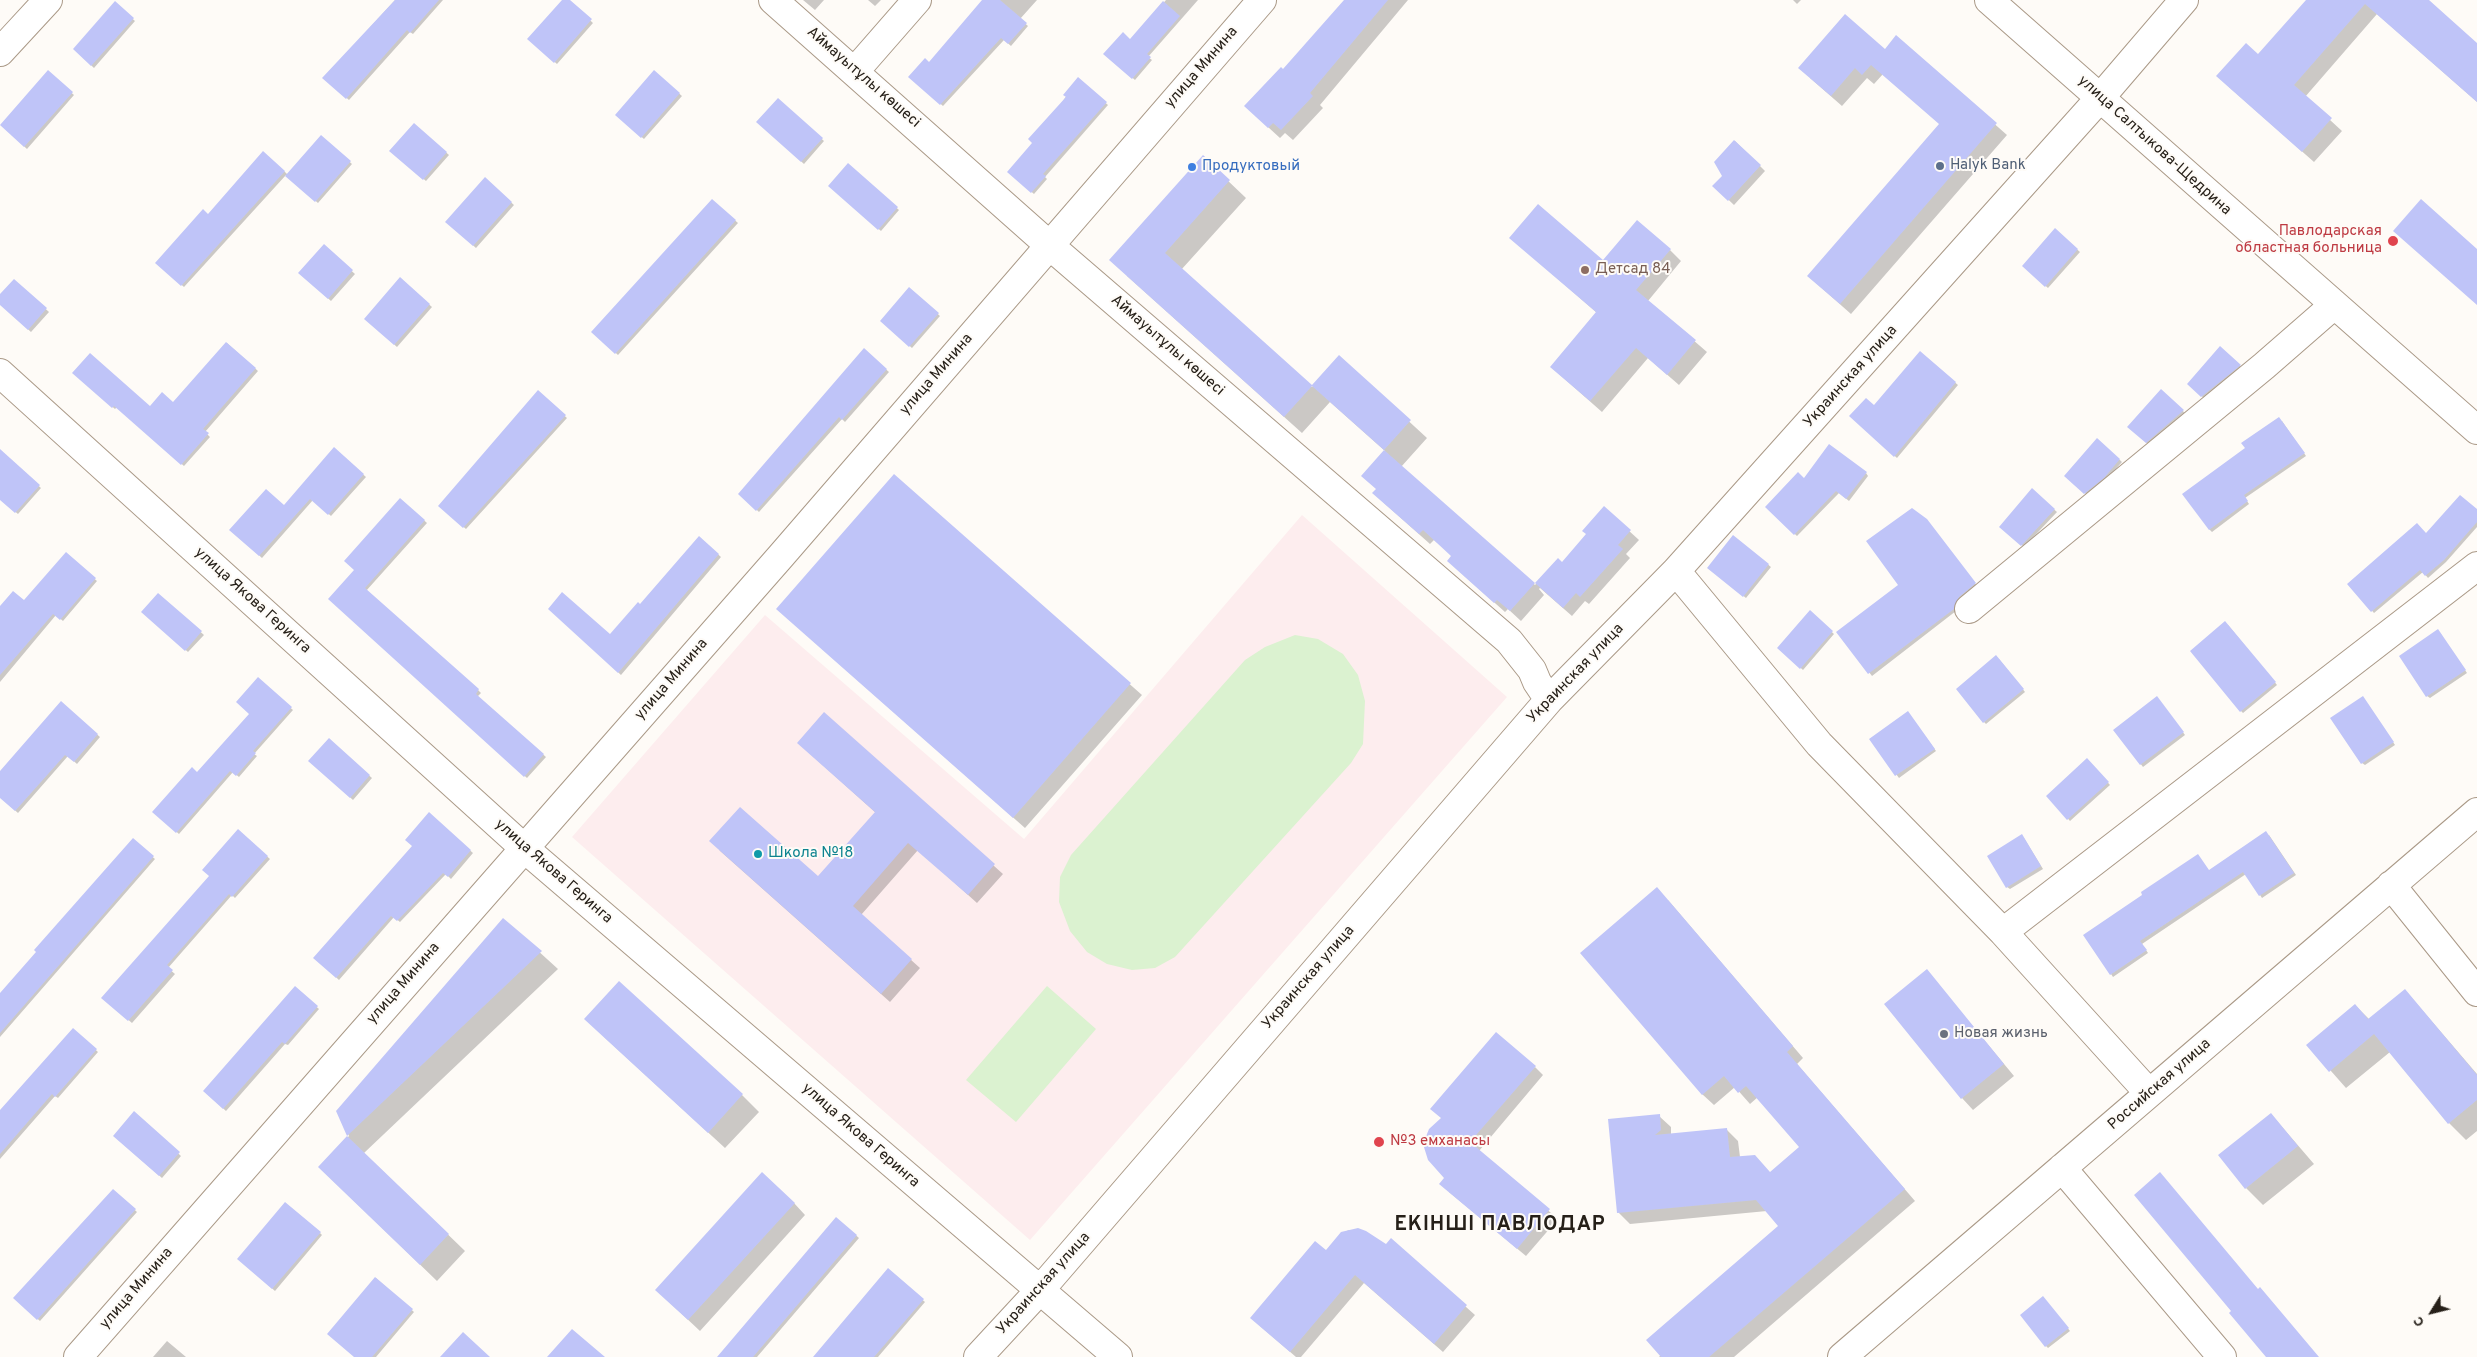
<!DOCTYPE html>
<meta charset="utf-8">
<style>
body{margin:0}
#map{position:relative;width:2477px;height:1357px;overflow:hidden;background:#fefbf7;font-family:Overpass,sans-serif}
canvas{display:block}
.north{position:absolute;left:2407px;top:1287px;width:50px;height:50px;-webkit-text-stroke:4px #fefbf7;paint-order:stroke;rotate:234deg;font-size:14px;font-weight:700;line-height:20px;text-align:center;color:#262019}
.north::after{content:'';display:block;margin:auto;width:18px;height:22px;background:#262019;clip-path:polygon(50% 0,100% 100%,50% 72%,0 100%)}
</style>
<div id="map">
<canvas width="2477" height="1357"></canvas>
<div class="north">С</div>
</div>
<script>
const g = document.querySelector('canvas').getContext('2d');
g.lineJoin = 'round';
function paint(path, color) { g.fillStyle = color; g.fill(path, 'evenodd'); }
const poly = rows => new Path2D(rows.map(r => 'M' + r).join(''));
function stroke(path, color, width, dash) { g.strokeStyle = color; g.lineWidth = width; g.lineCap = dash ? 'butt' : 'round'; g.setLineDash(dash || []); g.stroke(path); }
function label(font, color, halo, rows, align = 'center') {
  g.font = font + ' Overpass,sans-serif'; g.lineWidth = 4; g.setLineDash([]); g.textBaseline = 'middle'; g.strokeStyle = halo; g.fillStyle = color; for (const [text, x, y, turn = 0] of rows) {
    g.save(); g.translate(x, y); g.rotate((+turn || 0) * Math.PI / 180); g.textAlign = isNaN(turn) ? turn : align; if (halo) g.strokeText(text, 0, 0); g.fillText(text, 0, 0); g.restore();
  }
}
paint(poly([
 [1302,515,1507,697,1030,1240,572,837,765,615,1024,839]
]), '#fdedee');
paint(poly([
 [1295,635,1318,639,1343,654,1358,675,1365,701,1363,744,1351,763,1175,957,1155,968,1132,970,1107,964,1087,952,1070,931,1059,902,1060,877,1071,855,1245,660,1265,647],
 [1047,986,1096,1029,1016,1122,966,1080]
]), '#dbf2d0');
paint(poly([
 [395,0,443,0,413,34,410,32,349,100,324,78],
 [564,0,568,0,593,23,557,64,529,39],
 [803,0,824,0,815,10],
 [868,0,881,0,875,6],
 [984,0,1037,0,1020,19,1028,26,1011,46,1004,40,943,106,910,77,929,64],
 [1166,0,1198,0,1148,57,1152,60,1135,80,1105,54,1130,41],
 [1346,0,1408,0,1320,105,1323,108,1293,140,1285,133,1280,138,1257,117,1284,71],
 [1793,0,1801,0,1797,4],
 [2308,0,2427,0,2477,44,2477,102,2377,14,2305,97,2342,131,2314,162,2229,87],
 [115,3,135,21,94,68,74,49],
 [1896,37,2007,135,1851,314,1808,276,1940,124,1883,74,1874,84,1867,78,1842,106,1810,78,1885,51],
 [48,72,74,95,27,149,1,125],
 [654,72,682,96,644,139,616,115],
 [1078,79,1108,105,1045,177,1047,179,1034,194,1009,172,1034,143],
 [778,100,824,141,804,164,758,122],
 [414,124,449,155,426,181,391,151],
 [321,136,352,164,318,203,286,175,184,287,157,263,208,215,284,171,288,175],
 [1735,141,1765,171,1734,205,1714,186,1724,176],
 [1203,157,1246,198,1181,270,1312,387,1339,357,1427,438,1401,467,1535,585,1558,560,1562,564,1588,535,1604,508,1639,540,1626,554,1630,558,1589,604,1585,601,1572,616,1540,588,1539,589,1544,595,1521,621,1508,609,1505,612,1459,571,1453,556,1434,540,1430,544,1384,503,1377,490,1385,451,1330,402,1302,433,1127,276],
 [848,165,899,210,881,231,829,186],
 [485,179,514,205,476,248,447,222],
 [712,200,738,223,618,355,593,332],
 [2055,230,2080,252,2048,288,2023,266],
 [1511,238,1603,262,1670,250,1681,261,1648,301,1707,352,1679,385,1648,358,1602,412,1551,367,1597,313],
 [324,246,355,274,331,301,300,273],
 [400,279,432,307,397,347,366,319],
 [14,280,49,312,31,332,0,304,0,296],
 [910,289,940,316,912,348,882,321],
 [227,343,258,371,205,432,210,437,184,466,117,407,115,409,74,373,150,408,173,404],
 [2220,348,2242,368,2205,399,2188,384],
 [864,350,889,372,845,422,842,419,759,512,740,494],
 [1920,353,1958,385,1897,458,1851,416,1874,407],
 [2161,391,2185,413,2149,445,2129,427],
 [538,392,567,418,466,529,439,506],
 [2282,421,2306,456,2245,498,2249,504,2212,532,2209,529],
 [2098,440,2122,462,2106,480,2087,495,2066,476],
 [334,449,366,477,331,516,313,500,262,558,231,530,284,506],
 [0,451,41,488,18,514,0,499],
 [1866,473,1868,476,1849,501,1839,493,1797,536,1767,507],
 [894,476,1142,695,1025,828,777,609],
 [2032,490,2057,512,2024,547,2001,526],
 [400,499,427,523,366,591,478,690,481,693,477,697,546,757,527,778,330,599,355,570],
 [2477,511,2477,527,2446,562,2428,578,2423,572,2374,613,2349,584,2426,535],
 [1929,523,1977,586,1956,611,1872,676,1838,632,1900,585],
 [1734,537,1771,567,1746,598,1711,570],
 [700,538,721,557,621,675,550,609,610,636,640,606],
 [66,554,97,581,63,621,56,615,0,682,0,608,24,602],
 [158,594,204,635,188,652,143,612],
 [1810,612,1834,634,1803,670,1779,648],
 [2228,625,2277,685,2243,713,2241,711],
 [2440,633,2467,673,2430,698,2427,696],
 [1999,659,2025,692,1986,724,1984,722],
 [258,679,293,710,254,754,257,756,239,777,233,772,179,834,154,812,197,774,251,714],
 [2159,700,2185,735,2143,767,2115,730],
 [2365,700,2395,745,2365,765,2362,763],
 [61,703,100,737,77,764,68,756,18,813,0,797,0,773],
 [824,714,1003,874,977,903,918,850,861,915,920,968,890,1002,719,850,818,878,876,813,807,751],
 [1910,715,1936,751,1899,778,1870,739],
 [329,740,372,778,353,800,310,761],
 [2087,760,2110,785,2070,821,2047,796],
 [429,814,473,853,451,879,446,874,400,922,394,917,339,980,315,958,414,846],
 [238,831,270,859,235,898,232,895,168,968,175,974,132,1023,103,998,210,876],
 [2269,835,2296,875,2262,898,2246,874,2142,944,2148,953,2113,977,2111,974,2200,858,2209,871],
 [2024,838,2043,869,2010,889,2007,887],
 [133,840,155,859,0,1037,0,995],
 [1668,900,1803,1058,1797,1064,1915,1201,1734,1357,1659,1357,1780,1226,1767,1211,1630,1224,1618,1212,1659,1116,1671,1127,1671,1135,1727,1130,1738,1141,1740,1157,1771,1173,1800,1147,1758,1097,1750,1104,1735,1087,1714,1105,1702,1094],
 [503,919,558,969,364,1153,465,1251,437,1281,319,1167,349,1136,338,1111],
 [1927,971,2014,1076,1973,1110,1962,1098],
 [295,988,319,1009,288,1045,285,1044,226,1111,204,1091],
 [2405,990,2477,1074,2477,1131,2466,1140,2449,1123,2390,1052,2346,1088,2308,1045,2355,1005,2370,1020],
 [73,1029,98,1052,58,1098,55,1096,0,1159,0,1111],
 [603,1036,742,1095,759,1112,725,1148],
 [1535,1067,1543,1075,1479,1151,1558,1219,1526,1256,1449,1192,1446,1178,1426,1136],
 [134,1113,181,1156,162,1178,114,1136],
 [2271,1114,2314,1164,2263,1205,2246,1188],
 [113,1190,137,1212,40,1321,14,1298],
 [794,1203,805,1215,700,1331,668,1301],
 [836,1218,859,1238,757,1357,719,1357],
 [1349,1230,1365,1232,1386,1246,1391,1240,1475,1315,1443,1352,1364,1283,1301,1357,1296,1357,1260,1326,1342,1233],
 [320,1233,322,1235,275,1291,241,1261],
 [888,1270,925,1302,878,1357,814,1357],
 [376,1278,414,1312,376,1357,356,1357],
 [2045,1300,2070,1331,2048,1348,2046,1346],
 [167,1341,186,1357,153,1357]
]), '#0003');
paint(poly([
 [395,0,439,0,410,33,407,30,346,99,322,78],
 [562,0,570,0,592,19,554,63,527,39],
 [982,0,1000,0,1027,23,1008,44,1001,38,940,105,908,77,925,58,929,62],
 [1344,0,1388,0,1310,93,1313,96,1281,130,1273,123,1268,128,1244,106,1281,67,1283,69],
 [2306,0,2429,0,2477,43,2477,102,2365,4,2294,85,2332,118,2302,152,2216,76,2246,43,2258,54],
 [115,1,134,18,91,66,73,49],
 [1163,1,1180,16,1147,54,1151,57,1132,79,1103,54,1123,32,1130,39],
 [1845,14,1885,49,1896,35,1997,123,1840,304,1807,276,1939,124,1871,65,1862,75,1855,68,1831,96,1798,68],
 [48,70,73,92,24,147,0,125],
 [654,70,680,93,641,138,615,115],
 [1078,77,1107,102,1043,174,1046,176,1031,193,1007,172,1032,143,1028,139,1066,97,1063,95],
 [778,98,823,138,801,162,756,122],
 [414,123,447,152,423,180,389,151],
 [321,135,351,161,315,202,285,176],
 [1734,140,1761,165,1728,201,1712,186,1722,176,1714,162],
 [263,151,285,171,181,286,155,263,203,209,208,214],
 [1203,155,1230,180,1165,253,1312,385,1339,355,1411,420,1384,450,1312,386,1284,417,1109,260],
 [848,163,898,207,878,230,828,186],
 [485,177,512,202,473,246,445,222],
 [712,199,736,220,615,354,591,332],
 [2421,199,2477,249,2477,305,2393,231],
 [1538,204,1603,260,1637,220,1671,249,1636,290,1696,340,1667,375,1636,348,1590,401,1550,367,1596,312,1509,238],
 [2055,228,2078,249,2045,287,2022,266],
 [324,244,353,270,328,299,298,273],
 [400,277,430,304,394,345,364,319],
 [14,279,47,308,28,330,0,305,0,294],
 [909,287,939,313,909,347,880,321],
 [226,342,256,368,203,429,209,433,181,465,114,406,112,408,72,373,90,353,150,406,162,392,173,402],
 [2220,346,2241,365,2201,397,2187,384],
 [864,348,887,369,842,420,839,417,756,511,738,494],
 [1920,351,1956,382,1894,457,1849,416,1866,398,1874,405],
 [2161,389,2184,410,2146,443,2127,427],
 [538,390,566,415,463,528,438,506],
 [2279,417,2305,453,2244,495,2248,501,2209,530,2182,494,2245,448,2241,443],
 [2097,438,2120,459,2104,478,2084,494,2064,476],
 [1829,444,1867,472,1846,499,1836,491,1794,535,1765,507,1798,472,1804,478],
 [334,447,364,474,328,515,310,499,259,556,229,530,266,489,284,505],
 [0,449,40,485,15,513,0,500],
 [1384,450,1535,583,1510,611,1497,600,1494,603,1447,561,1451,556,1423,530,1419,534,1372,493,1376,489,1361,476],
 [894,474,1131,683,1013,818,776,609],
 [2032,488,2055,509,2021,546,1999,527],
 [2460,495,2477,509,2477,522,2444,560,2425,576,2420,570,2371,612,2347,584,2417,523,2426,533],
 [400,498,425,520,365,588,479,689,476,694,544,754,524,777,328,599,354,570,344,561],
 [1604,506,1631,530,1618,545,1623,549,1580,597,1576,593,1563,608,1535,583,1558,558,1562,562,1586,534,1582,531],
 [1912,508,1927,519,1976,583,1959,597,1954,609,1868,674,1836,632,1898,585,1866,541],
 [1733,535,1769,564,1743,597,1707,568],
 [699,536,719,554,618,673,548,609,562,592,610,634,638,602,640,604],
 [66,552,96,578,60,620,53,614,0,675,0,606,13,591,24,600],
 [158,593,202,631,185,651,141,612],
 [1810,610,1833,631,1800,669,1777,648],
 [2225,621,2276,682,2240,712,2190,651],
 [2438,629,2466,670,2426,697,2399,656],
 [1996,655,2024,689,1983,723,1956,689],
 [258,677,292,707,253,751,256,753,236,776,230,771,176,833,152,812,192,767,197,772,249,714,236,702],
 [2157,696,2184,732,2140,765,2113,730],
 [2363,696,2394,742,2361,764,2330,718],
 [61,701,98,734,74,762,65,755,15,811,0,798,0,771],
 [1908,711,1935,749,1895,776,1869,739],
 [824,712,995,864,968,895,908,843,853,906,912,959,881,994,709,841,740,807,818,876,875,812,797,743],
 [329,738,370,775,350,798,308,761],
 [2087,758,2109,782,2067,820,2046,796],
 [429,812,471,850,448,877,443,873,397,921,391,916,336,978,313,958,412,846,405,840],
 [238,829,268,856,232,897,229,894,167,965,173,970,128,1021,101,998,209,876,202,870],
 [2266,831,2294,873,2259,896,2243,872,2140,941,2147,950,2110,975,2083,935,2142,895,2141,892,2198,854,2209,870],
 [2022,834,2041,866,2006,888,1987,856],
 [133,838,154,856,0,1033,0,993,36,952,34,950],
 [1657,887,1793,1046,1787,1052,1905,1189,1709,1357,1661,1357,1646,1340,1778,1226,1756,1200,1617,1213,1608,1119,1660,1114,1661,1130,1655,1135,1727,1128,1730,1157,1755,1155,1770,1172,1799,1147,1746,1086,1738,1093,1724,1076,1702,1095,1580,953],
 [503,918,542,951,347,1136,336,1111],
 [1927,969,2004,1064,1961,1099,1884,1004],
 [619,981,743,1094,708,1133,584,1019],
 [295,986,318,1006,285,1044,282,1042,223,1109,203,1091],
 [2405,989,2477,1075,2477,1100,2448,1124,2374,1034,2329,1072,2306,1045,2355,1004,2368,1019],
 [73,1028,97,1049,55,1097,52,1094,0,1154,0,1110],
 [1496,1032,1536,1066,1470,1142,1550,1209,1517,1249,1439,1184,1444,1178,1428,1160,1423,1144,1429,1129,1441,1118,1430,1109],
 [134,1111,180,1152,159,1176,113,1136],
 [2271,1113,2298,1146,2245,1189,2218,1155],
 [347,1136,449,1234,420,1265,318,1167],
 [762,1172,795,1203,688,1320,655,1290],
 [2160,1172,2258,1289,2260,1287,2319,1357,2266,1357,2229,1313,2231,1311,2134,1195],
 [113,1189,136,1209,37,1320,13,1298],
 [285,1202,321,1232,272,1289,237,1259],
 [836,1217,857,1235,753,1357,717,1357],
 [1358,1228,1366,1231,1386,1244,1391,1238,1467,1305,1434,1344,1355,1275,1290,1352,1250,1318,1315,1241,1326,1250,1341,1232],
 [888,1268,924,1299,874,1357,813,1357],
 [375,1277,413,1309,372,1357,354,1357,327,1334],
 [2043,1296,2069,1328,2045,1347,2020,1315],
 [572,1329,605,1357,547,1357],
 [463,1332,490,1357,440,1357]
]), '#bfc4f8');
const minor = poly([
 [773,0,1049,245,1509,641,1532,670,1537,682,1549,700],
 [1989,0,2477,430],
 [0,52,48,0],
 [855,71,917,0],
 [0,373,524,848,1118,1357],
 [1676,571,1819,744,2003,932,2149,1093],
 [1969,609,2264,366,2334,305],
 [2391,885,2477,992],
 [2003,932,2477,566],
 [2062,1168,2222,1357],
 [78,1357,781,556,1262,0],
 [978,1357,1040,1290,1549,700,1676,571,2100,98,2184,0],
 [1842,1357,2477,812]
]);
stroke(minor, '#aa9987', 30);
stroke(minor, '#fff', 28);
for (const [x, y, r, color] of [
 [1940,166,5,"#5c6f8a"],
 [1192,167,5,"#3f7fe0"],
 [2393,241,6,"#e0444e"],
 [1585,270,5,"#8d6e63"],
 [758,854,5,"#0f9aa8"],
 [1944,1034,5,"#6b7280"],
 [1379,1142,6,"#e0444e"]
]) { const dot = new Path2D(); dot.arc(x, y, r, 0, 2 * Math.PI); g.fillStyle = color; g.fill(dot); stroke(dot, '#fefbf7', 2); }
label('15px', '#262019', '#fefbf7', [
 ["улица Минина",1202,68,-49],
 ["Аймауытұлы көшесі",863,78,41],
 ["улица Салтыкова-Щедрина",2154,146,42],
 ["Аймауытұлы көшесі",1167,346,41],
 ["улица Минина",937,375,-49],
 ["Украинская улица",1851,377,-48],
 ["улица Якова Геринга",252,601,42],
 ["Украинская улица",1576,674,-46],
 ["улица Минина",672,680,-49],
 ["улица Якова Геринга",553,872,41],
 ["Украинская улица",1309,978,-49],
 ["улица Минина",404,984,-49],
 ["Российская улица",2160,1085,-41],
 ["улица Якова Геринга",860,1136,41],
 ["Украинская улица",1044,1284,-48],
 ["улица Минина",137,1289,-49]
]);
label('15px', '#4e5e75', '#fefbf7', [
 ["Halyk Bank",1950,166]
], 'left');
label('15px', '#366cbe', '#fefbf7', [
 ["Продуктовый",1202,167]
], 'left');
label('15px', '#be3a42', '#fefbf7', [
 ["Павлодарская",2382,232],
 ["областная больница",2382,249],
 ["№3 емханасы",1390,1142,"left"]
], 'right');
label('15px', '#785e54', '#fefbf7', [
 ["Детсад 84",1595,270]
], 'left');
label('15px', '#0d838f', '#fefbf7', [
 ["Школа №18",768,854]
], 'left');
label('15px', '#5b616d', '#fefbf7', [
 ["Новая жизнь",1954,1034]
], 'left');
g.letterSpacing = '1px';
label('bold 20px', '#262019', '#fefbf7', [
 ["ЕКІНШІ ПАВЛОДАР",1500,1226]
]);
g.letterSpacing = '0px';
</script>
